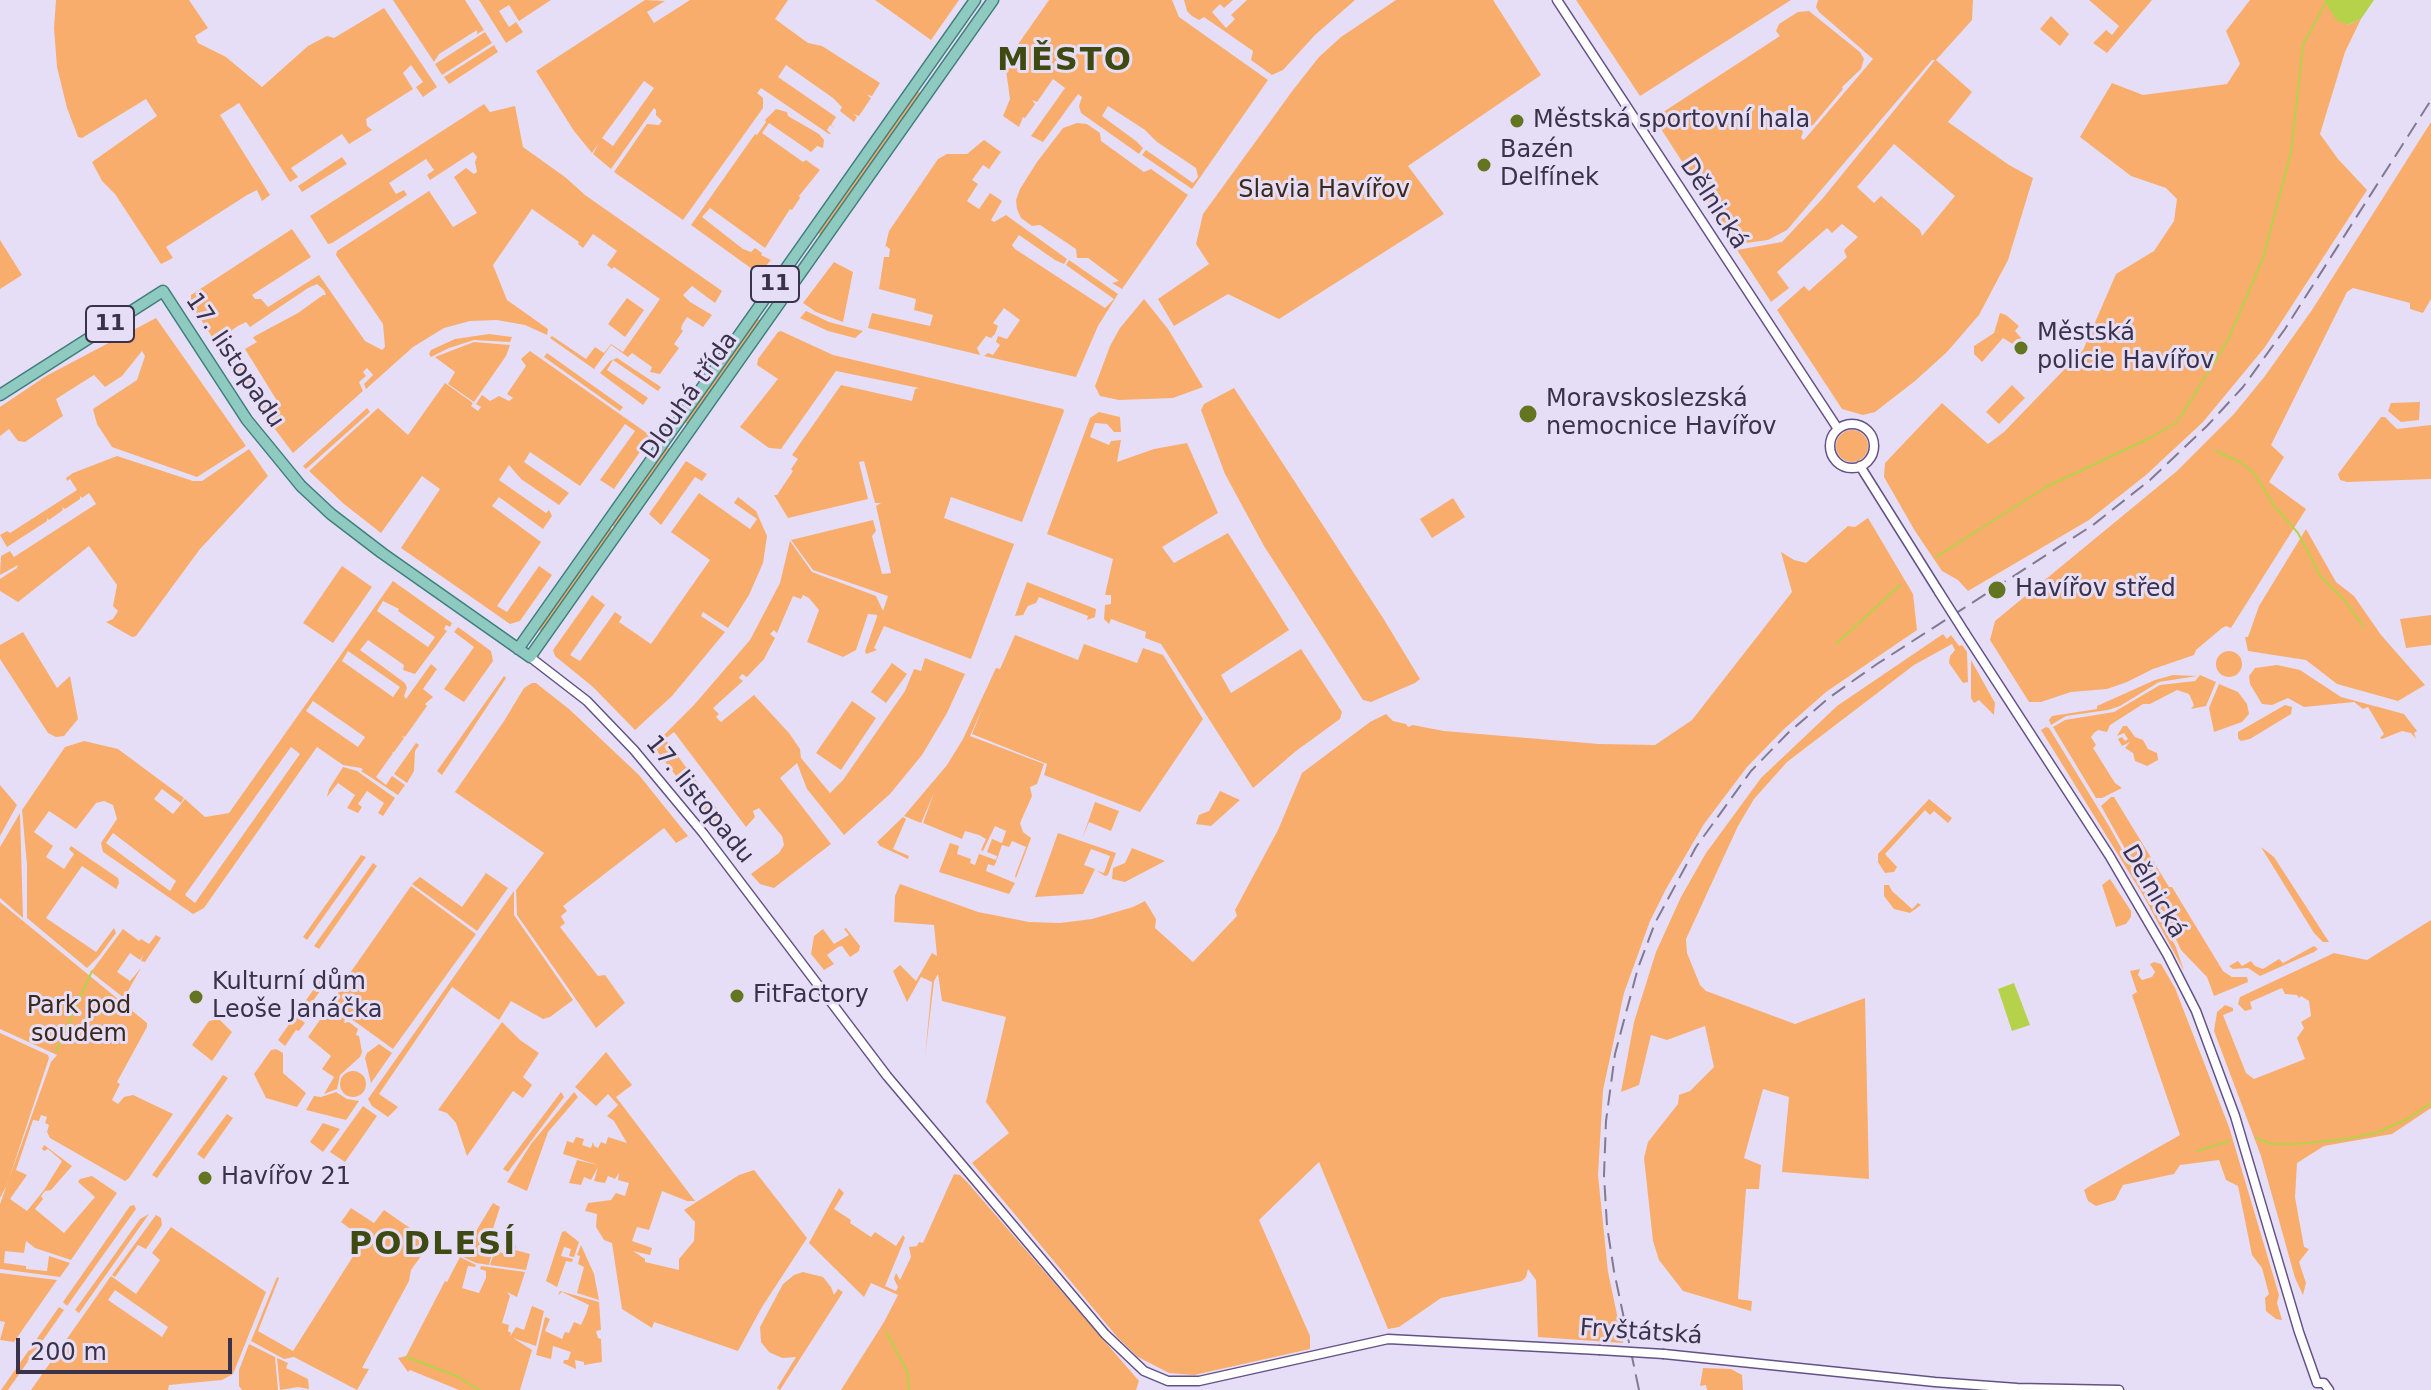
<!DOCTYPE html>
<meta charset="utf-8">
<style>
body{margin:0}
#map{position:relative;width:2431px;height:1390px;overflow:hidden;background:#e6def7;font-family:"DejaVu Sans",sans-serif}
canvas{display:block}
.scale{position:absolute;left:16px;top:1338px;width:216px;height:36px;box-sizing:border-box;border:4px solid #3a324a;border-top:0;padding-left:10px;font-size:24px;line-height:28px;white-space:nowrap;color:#3a324a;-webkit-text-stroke:6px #e6def7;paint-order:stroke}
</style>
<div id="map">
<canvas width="2431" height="1390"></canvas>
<div class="scale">200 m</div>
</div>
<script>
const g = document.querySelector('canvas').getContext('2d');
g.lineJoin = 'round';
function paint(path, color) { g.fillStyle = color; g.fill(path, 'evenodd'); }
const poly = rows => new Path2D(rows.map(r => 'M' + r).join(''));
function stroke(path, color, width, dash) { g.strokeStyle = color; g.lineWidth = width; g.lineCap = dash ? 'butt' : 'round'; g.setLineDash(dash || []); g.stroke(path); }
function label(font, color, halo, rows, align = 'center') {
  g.font = font + ' "DejaVu Sans",sans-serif'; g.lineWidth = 6; g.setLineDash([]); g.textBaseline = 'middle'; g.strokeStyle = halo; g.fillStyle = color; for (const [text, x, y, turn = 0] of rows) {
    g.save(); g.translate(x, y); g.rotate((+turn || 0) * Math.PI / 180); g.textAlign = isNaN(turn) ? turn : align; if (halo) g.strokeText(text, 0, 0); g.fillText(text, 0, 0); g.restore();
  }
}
paint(poly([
 [56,0,189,0,208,28,195,36,198,43,226,57,262,87,308,46,327,36,334,38,384,8,437,87,423,97,416,87,423,82,411,65,403,73,413,89,366,119,367,126,372,130,349,144,342,134,291,168,298,177,290,182,239,103,220,115,270,195,262,201,257,190,247,195,166,247,173,258,161,264,115,194,102,181,92,162,157,116,146,99,82,138,78,137,67,108,57,67,54,28],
 [393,0,465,0,484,30,477,34,477,30,439,54,434,62],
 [479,0,551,0,519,21,509,5,499,11,509,27,516,22,523,32,506,43],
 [645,0,665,1,647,12,654,23,690,0,788,0,775,19,808,43,822,46,880,83,872,96,867,95,871,98,859,116,853,114,857,117,854,122,840,111,842,107,833,98,786,65,778,77,836,117,831,125,835,129,830,125,827,130,831,134,829,134,761,88,757,93,763,98,763,108,683,220,614,172,647,124,659,125,662,121,656,115,656,110,654,108,611,169,593,154,599,143,592,153,574,131,536,71],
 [644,81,654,88,613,146,602,138],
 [875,0,959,0,931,40],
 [1049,0,1172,0,1179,17,1268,80,1192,189,1142,155,1146,150,1193,183,1198,177,1196,168,1157,142,1145,130,1108,106,1102,116,1136,141,1143,148,1139,154,1081,113,1079,106,1082,97,1078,94,1043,142,1031,136,1065,88,1053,79,1037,102,1032,100,1035,104,1025,118,1023,117,1019,127,1003,116,1010,99,1005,63],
 [1184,0,1233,0,1224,8,1220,4,1212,12,1226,28,1235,19,1231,15,1247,0,1355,0,1315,35,1283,70,1272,75,1251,60,1253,51,1204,17,1199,20,1192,16,1187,11],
 [1396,0,1493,0,1541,75,1408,166,1444,214,1279,319,1228,294,1174,326,1158,299,1209,264,1196,244,1203,214,1293,90,1319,57,1341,37],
 [1576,0,1791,0,1640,96],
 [1818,0,1973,0,1972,20,1936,60,1972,92,1948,122,2009,165,2033,178,2008,260,1979,315,1947,352,1915,381,1875,412,1863,415,1842,409,1777,310,1804,286,1809,291,1847,257,1844,251,1846,248,1858,237,1842,224,1832,233,1827,228,1777,272,1789,288,1771,302,1737,250,1782,242,1823,198,1935,60,1932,60,1787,230,1768,240,1738,244,1734,242,1722,223,1719,229,1713,221,1719,219,1654,118,1780,36,1776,31,1779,24,1798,12,1809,11,1860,52,1864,59,1861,69,1842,87,1843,89,1813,125,1808,127,1798,120,1796,123,1803,132,1801,138,1804,140,1873,59,1819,12,1816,7],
 [1894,144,1955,196,1922,236,1920,230,1881,196,1874,203,1857,187],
 [2089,0,2152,0,2107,53,2093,43,2106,30,2112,35,2119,26],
 [2250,0,2324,0,2348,25,2361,19,2345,52,2320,134,2338,159,2367,190,2265,347,2203,422,2146,475,2089,520,1968,591,1958,580,1942,571,1915,531,1884,477,1885,463,1942,403,1988,444,2004,432,2083,350,2116,274,2154,251,2174,221,2177,199,2166,188,2131,176,2080,137,2112,83,2143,95,2227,84,2240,64,2226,31],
 [2051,16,2069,34,2060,46,2040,29],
 [485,32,492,43,442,75,435,64],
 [494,45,498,52,449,84,444,77],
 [917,92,921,93,822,236,817,232],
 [484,104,490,112,515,106,523,147,565,177,585,195,722,291,715,303,692,286,683,295,690,302,712,315,703,327,687,317,682,325,681,329,683,331,674,344,679,348,660,374,650,372,652,367,632,353,628,357,611,345,594,369,550,338,552,336,586,359,595,347,604,353,611,344,623,352,660,299,614,267,612,269,607,265,617,251,593,234,583,248,578,244,579,242,532,209,493,265,507,300,548,329,547,335,525,325,497,320,470,321,444,328,413,347,366,389,364,384,373,375,367,368,363,372,366,376,359,382,363,391,293,453,259,408,223,354,231,352,270,411,279,404,245,349,257,342,253,338,255,336,298,313,323,295,326,295,324,290,317,284,308,288,250,327,246,322,238,326,219,339,224,349,221,351,191,304,191,295,292,229,311,257,252,295,255,299,261,299,268,307,319,275,365,341,382,350,385,347,383,324,336,255,337,251,429,191,453,227,477,213,454,177,466,168,474,174,477,172,475,162,477,157,473,152,430,180,427,175,434,170,426,159,389,183,396,194,404,190,407,195,332,243,328,244,310,216],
 [776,109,787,112,788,116,819,134,824,140,823,148,817,146,811,152,769,123,762,133,803,162,806,160,820,170,799,196,800,198,792,210,790,209,765,248,710,208,702,217,743,249,751,252,755,248,762,253,761,255,771,260,759,274,691,225,755,134,757,135,766,122,765,120],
 [2431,122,2431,299,2423,313,2410,309,2410,303,2353,288,2347,292,2271,445,2284,457,2269,482,2306,509,2231,628,2226,626,2222,628,2196,650,2194,655,2153,669,2127,682,2107,689,2071,692,2041,702,2029,702,1990,640,1995,621,2177,471,2234,414,2265,376,2312,310],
 [1077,123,1087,124,1100,133,1101,141,1144,172,1151,169,1188,195,1122,289,1112,283,1119,281,1088,258,1077,258,1076,249,1040,225,1032,226,1021,218,1017,209,1016,200,1020,189,1037,162,1063,128],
 [984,140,1001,152,989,169,983,165,972,180,978,184,967,201,979,209,990,193,1002,201,991,220,994,222,1006,215,1067,259,1064,264,1055,260,1019,235,1012,245,1015,249,1105,308,1114,299,1066,265,1069,260,1118,294,1098,326,1076,377,984,356,988,353,993,355,1000,345,996,342,998,336,1007,339,1020,320,1004,308,993,323,998,326,995,334,991,338,986,336,977,348,980,355,868,328,872,313,930,326,933,315,914,310,916,299,879,289,884,257,889,257,890,249,886,246,885,248,889,231,938,159,947,154,967,154],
 [342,157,347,164,302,192,298,186],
 [0,240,22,275,0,289],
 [834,262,853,272,843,322,816,312,803,303],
 [627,298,644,310,625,337,608,324],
 [1144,299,1168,329,1203,387,1173,398,1119,400,1100,396,1095,386,1110,346,1120,328],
 [806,311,829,322,863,331,855,338,828,331,800,318],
 [2000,313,2006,315,2019,326,2015,331,2022,339,2016,346,2003,338,1982,362,1974,354,1974,346,1994,333],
 [156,318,246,446,197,477,112,447,97,424,93,409,137,380,145,356,142,351,122,376,105,387,94,375,56,399,63,416,25,442,18,441,9,429,0,436,0,407,46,376],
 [757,318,762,322,689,425,684,422],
 [781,331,833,355,1063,409,1064,411,1022,522,951,497,944,518,1014,544,971,659,884,626,874,648,877,650,866,654,865,651,877,617,877,615,868,614,856,650,843,657,807,642,819,610,809,598,803,595,801,599,793,596,777,633,774,630,770,634,775,638,764,659,747,677,742,674,739,678,743,681,713,708,719,714,716,717,721,722,754,695,789,733,800,749,801,758,830,793,843,780,905,691,914,669,921,671,925,658,965,674,947,713,922,755,890,794,844,835,807,789,797,763,780,778,831,844,774,888,760,884,751,874,779,853,784,845,782,836,759,808,753,811,755,817,746,827,674,732,665,739,730,826,720,833,653,746,694,705,750,640,780,583,790,541,812,572,876,596,883,611,888,596,813,570,791,540,873,520,876,531,872,536,882,574,891,573,876,506,881,503,875,503,864,461,859,462,868,499,788,518,774,495,777,495,793,471,791,469,798,459,792,455,841,385,912,401,915,389,919,388,836,371,781,449,769,448,740,427,778,379,757,365,758,359,778,332],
 [489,334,512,337,510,342,474,340,449,348,431,357,429,354,431,350,455,339],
 [474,342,510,345,506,356,474,402,448,384,455,372,435,357],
 [530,351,651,436,614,489,600,480,635,431,625,424,580,486,530,452,524,462,569,493,559,505,521,479,509,465,499,480,546,513,549,510,552,516,543,529,499,497,492,506,541,542,497,606,507,612,539,566,552,575,520,621,510,624,401,548,440,489,422,476,381,533,344,504,309,471,378,408,408,435,445,383,473,403,471,406,478,411,481,407,476,404,482,395,490,401,499,396,509,401,513,398,507,394,526,366,521,359],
 [547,353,623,407,620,411,544,357],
 [617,358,661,387,658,391,613,360,607,370,648,398,643,405,600,373,610,361],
 [2012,385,2025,398,1999,424,1986,412],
 [1234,388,1383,618,1420,679,1415,683,1371,702,1363,700,1264,546,1225,474,1201,410,1204,404],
 [2420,402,2419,420,2401,422,2388,411,2391,403],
 [367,408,370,412,306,469,303,466],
 [1099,412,1120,417,1121,432,1114,432,1107,424,1095,423,1090,437,1109,445,1111,441,1121,440,1117,462,1154,449,1187,443,1218,513,1162,547,1174,563,1228,533,1289,630,1221,675,1231,693,1301,649,1342,712,1340,719,1296,751,1253,788,1161,644,1145,638,1146,632,1111,619,1109,624,1104,619,1105,605,1111,604,1111,595,1105,595,1113,559,1047,534,1090,418],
 [2381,417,2385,417,2397,429,2431,425,2431,479,2347,482,2340,480,2338,474],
 '1836 446a16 16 0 1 1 32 0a16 16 0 1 1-32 0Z',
 [669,448,670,450,616,528,611,525,665,449],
 [249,449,268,476,200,549,136,636,132,637,106,622,113,619,118,611,113,606,117,585,89,546,18,602,0,591,0,579,17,568,18,565,0,575,1,556,10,551,14,557,96,504,89,493,82,498,80,496,80,499,65,509,62,507,63,510,49,520,47,518,47,521,7,547,0,535,7,531,10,533,77,490,70,479,67,481,66,478,73,473,117,456,193,481,202,481],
 [686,461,707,474,702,481,695,477,661,525,649,514],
 [699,493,750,529,757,519,734,503,738,497,756,511,767,536,763,563,749,595,728,628,703,612,701,616,725,632,672,696,635,730,593,687,555,656,553,650,592,595,605,605,570,655,580,661,615,612,622,617,619,622,651,644,710,560,671,532],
 [1453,498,1465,517,1432,538,1420,519],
 [1868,518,1913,594,1917,630,1826,692,1784,729,1747,767,1704,824,1666,889,1650,921,1624,993,1603,1090,1598,1175,1608,1272,1623,1343,1538,1337,1536,1280,1528,1269,1526,1277,1522,1281,1441,1298,1399,1327,1388,1329,1319,1162,1259,1220,1310,1336,1310,1349,1194,1375,1169,1373,1138,1357,1118,1338,972,1163,1009,1133,986,1102,1006,1017,942,1001,938,974,934,981,925,1057,932,982,921,977,907,1002,893,971,900,965,916,981,932,953,937,956,934,925,894,922,895,896,900,884,978,912,1029,922,1060,923,1092,919,1133,907,1145,901,1156,919,1155,928,1193,962,1237,916,1235,910,1278,830,1302,773,1370,722,1386,714,1393,721,1406,724,1408,727,1413,725,1444,731,1599,744,1655,745,1692,720,1792,592,1781,552,1794,560,1806,563,1848,526,1855,527],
 [609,528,614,531,542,632,538,629],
 [2306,529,2336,582,2354,596,2381,635,2425,685,2398,701,2337,684,2306,660,2248,651,2245,637,2248,637,2259,606],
 [342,566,372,587,333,643,303,623],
 [393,581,452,623,450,627,446,625,444,629,447,631,415,674,403,670,404,665,368,640,360,650,405,683,407,688,404,696,406,699,431,664,437,669,423,689,433,697,425,704,427,706,405,737,402,736,404,738,394,752,392,752,393,753,376,777,386,785,392,776,405,785,398,795,361,771,363,770,361,768,343,765,317,747,204,908,193,914,103,852,101,843,117,819,113,805,104,801,96,803,76,829,49,811,34,832,53,846,46,857,64,869,74,854,69,849,71,846,118,878,119,883,116,889,82,866,46,918,96,952,114,928,116,933,99,956,87,968,27,918,27,865,22,810,65,747,84,741,118,749,184,798,181,803,162,789,154,799,173,814,185,799,205,817,229,813],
 [383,601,399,609,398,611,435,637,428,647,377,611],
 [348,651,400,687,393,697,342,661],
 [313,701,365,737,358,747,306,711],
 [291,747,300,754,195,903,185,895],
 [113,833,176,881,170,891,106,843],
 [1027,582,1096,609,1095,617,1087,620,1088,616,1039,597,1036,603,1028,606,1023,615,1015,616],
 [2431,615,2431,645,2406,648,2400,619],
 [458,627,491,651,493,661,464,702,444,689,474,647,454,632],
 [23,632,57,688,70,676,78,719,64,736,56,737,48,733,0,659,0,645],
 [1943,634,1947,639,1951,635,1959,646,1962,645,1967,652,1968,682,1963,683,1949,663,1950,656,1955,650,1952,644,1914,665,1787,762,1754,799,1738,826,1686,939,1687,953,1700,985,1706,991,1795,1024,1865,998,1869,1179,1782,1172,1789,1097,1763,1089,1744,1158,1761,1165,1759,1189,1746,1189,1738,1299,1752,1301,1751,1311,1683,1291,1659,1260,1653,1241,1644,1158,1648,1142,1678,1104,1679,1095,1690,1091,1714,1067,1705,1026,1667,1040,1651,1035,1639,1085,1621,1092,1634,1022,1656,952,1681,897,1706,853,1761,778,1837,706],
 [1015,635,1078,660,1084,644,1137,663,1143,648,1163,655,1203,719,1140,812,1044,775,1047,764,972,734,983,707,970,736,1044,764,1037,784,1030,787,1032,796,1020,823,1023,832,1031,838,1016,878,1015,876,1026,847,1012,841,1009,847,1002,845,996,862,994,866,988,864,986,871,1015,883,1009,894,939,872,950,843,959,846,957,854,971,859,970,863,975,865,979,854,996,860,997,856,987,852,992,839,1002,843,1006,831,995,826,983,851,981,850,986,839,979,835,965,831,962,839,923,823,934,793,921,823,904,816,947,765,963,739,996,668,1000,669],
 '2216 664a13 13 0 1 1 26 0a13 13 0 1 1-26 0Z',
 [1971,660,1995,703,1994,715,1979,700,1974,703,1971,698],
 [892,663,907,674,886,703,871,692],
 [2277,665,2300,670,2341,697,2404,714,2417,731,2414,733,2416,739,2411,733,2402,731,2382,739,2380,738,2384,734,2368,707,2363,709,2354,702,2304,707,2288,698,2272,705,2262,704,2250,684,2249,676,2255,668],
 [2173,675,2197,676,2159,682,2120,706,2108,710,2066,716,2051,725,2049,720,2052,716,2097,709,2097,706,2155,680],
 [2200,675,2216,682,2206,706,2191,709,2194,705,2189,694,2177,690,2150,704,2143,704,2110,725,2107,732,2098,730,2094,733,2091,737,2096,745,2093,748,2115,783,2122,788,2102,798,2096,798,2053,727,2065,720,2114,712,2160,685,2195,681],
 [504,676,506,678,442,775,437,771],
 [532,683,536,683,569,709,639,775,688,836,676,843,664,828,563,906,567,911,561,916,565,923,560,927,598,976,605,975,625,1003,596,1028,517,915,516,890,544,853,455,792,504,721,524,688],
 [2219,684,2238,692,2247,704,2249,714,2242,722,2214,732,2209,708],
 [852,701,876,718,841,770,816,753],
 [2285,705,2292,707,2291,714,2250,739,2241,741,2238,738,2238,732],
 [2123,726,2127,726,2135,737,2143,740,2148,749,2157,753,2158,760,2147,766,2135,761,2133,753,2125,748,2130,742,2122,746,2118,739,2122,737,2125,741,2128,739,2124,733,2117,736],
 [2046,727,2049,728,2109,826,2176,947,2184,971,2143,895,2041,730],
 [416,743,419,745,415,751,414,771,407,783,394,774],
 [343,767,357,771,395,798,383,816,378,813,384,803,367,791,358,804,362,807,358,813,347,808,355,795,338,783,327,797,329,789],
 [0,785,17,805,0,836],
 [1220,791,1240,800,1211,826,1196,824,1199,815,1209,811],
 [2111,797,2114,797,2169,887,2172,887,2223,971,2232,977,2247,977,2248,982,2214,996,2207,977,2181,950,2163,911,2160,911,2101,806],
 [1929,799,1952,818,1948,823,1934,811,1930,815,1925,810,1885,854,1897,867,1894,872,1885,873,1878,862,1878,854],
 [1095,802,1119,811,1111,831,1089,822,1082,839],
 [20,813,23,918,0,898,0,847],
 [903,817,906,819,893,849,909,856,908,859,880,846,877,842],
 [1058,833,1116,853,1108,875,1105,876,1097,871,1104,873,1110,856,1091,849,1084,865,1095,869,1083,894,1035,897],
 [2261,847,2274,857,2329,942,2323,942,2314,933],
 [1132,848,1165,861,1125,882,1112,879,1113,868,1125,863],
 [361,855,366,857,307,940,303,937],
 [373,863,377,866,319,949,314,946],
 [486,873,508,888,477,931,412,884,420,877,462,907],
 [2110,879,2131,911,2131,917,2126,924,2116,927,2102,885],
 [1884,885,1889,885,1892,891,1912,909,1918,903,1921,905,1910,913,1894,909,1884,896],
 [411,886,476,934,393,1049,332,1005,343,983],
 [514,891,514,915,573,1000,550,1017,543,1019,511,1001,499,1020,452,987,379,1094,398,1107,388,1117,372,1106,368,1099],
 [0,902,147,1023,147,1027,117,1082,120,1084,112,1100,118,1104,124,1097,133,1095,173,1114,129,1178,125,1181,50,1138,47,1132,49,1125,45,1123,47,1117,41,1115,39,1121,33,1120,16,1170,27,1175,10,1199,27,1211,44,1190,62,1161,48,1149,44,1151,42,1149,44,1145,72,1166,51,1190,45,1191,41,1196,43,1199,35,1209,64,1233,95,1197,78,1182,80,1179,92,1176,117,1193,71,1260,35,1248,26,1241,24,1253,5,1251,4,1263,26,1266,26,1269,47,1271,49,1256,70,1263,60,1277,0,1269,0,1204,51,1062,57,1055,0,1029],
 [2431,920,2431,1108,2392,1134,2324,1146,2297,1163,2295,1197,2304,1247,2309,1249,2299,1262,2306,1283,2303,1295,2295,1278,2261,1156,2214,1031,2217,1012,2225,1005,2233,1008,2233,1011,2223,1015,2246,1073,2254,1079,2305,1059,2297,1038,2304,1028,2301,1022,2311,1016,2309,1001,2301,996,2299,998,2297,995,2285,994,2282,988,2250,1002,2252,1009,2245,1011,2238,1004,2240,997,2334,953,2367,960],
 [846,928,860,946,859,951,850,957,842,946,838,947,827,955,834,964,824,970,811,954,814,936,823,929,834,944,849,935,844,929],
 [123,929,139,941,141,939,149,944,156,935,161,938,145,962,141,961,143,955,140,960,130,953,117,972,130,981,141,968,124,998,91,972],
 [2314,946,2318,949,2314,952,2260,976,2248,968,2233,969,2229,966,2238,961,2242,966,2251,961,2255,966,2263,969,2279,959,2283,963],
 [2154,962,2161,964,2175,988,2229,1127,2279,1295,2277,1303,2282,1320,2276,1319,2266,1311,2265,1298,2269,1294,2262,1268,2252,1255,2238,1186,2226,1180,2219,1160,2180,1165,2174,1174,2123,1185,2115,1200,2096,1206,2088,1201,2084,1190,2090,1186,2180,1135,2132,995,2137,992,2130,971,2140,969,2138,975,2142,980,2152,977,2155,972,2150,964],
 [321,979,326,982,328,989,323,987,300,1019,305,1023,301,1028,299,1031,296,1030,285,1046,278,1040],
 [329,1007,345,1019,344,1023,349,1022,358,1029,356,1035,359,1036,362,1052,360,1057,340,1075,337,1089,324,1094,334,1077,322,1069,331,1056,308,1037],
 [219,1019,232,1032,212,1061,192,1045,209,1021],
 [502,1022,520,1040,539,1053,523,1077,532,1085,523,1098,513,1091,467,1156,456,1123,447,1113,438,1110],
 [0,1033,48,1055,49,1058,7,1185,0,1198],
 [379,1044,392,1053,371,1083,365,1058,367,1053],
 [271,1050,276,1049,283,1053,283,1073,306,1093,297,1107,266,1098,254,1074],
 [606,1052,632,1085,616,1097,695,1201,687,1201,662,1191,649,1230,637,1227,632,1241,652,1248,650,1255,633,1251,645,1259,645,1262,679,1270,679,1259,694,1241,695,1222,684,1210,739,1175,754,1170,807,1238,762,1307,738,1351,654,1322,652,1328,622,1309,612,1243,604,1240,596,1227,597,1214,585,1211,588,1203,611,1200,616,1193,625,1196,629,1183,618,1180,619,1173,615,1179,608,1176,605,1183,594,1181,598,1167,591,1180,584,1177,581,1185,569,1183,577,1160,598,1165,563,1154,567,1141,573,1143,576,1137,584,1139,582,1145,591,1148,593,1142,594,1146,598,1148,601,1142,606,1144,608,1137,627,1143,614,1121,607,1116,618,1105,608,1094,596,1106,575,1087],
 '340 1084a13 13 0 1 1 26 0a13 13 0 1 1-26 0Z',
 [223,1075,228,1078,157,1178,152,1175],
 [336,1092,347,1099,359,1101,346,1120,306,1110,314,1096,321,1097],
 [561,1092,564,1097,508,1172,503,1169],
 [574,1092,578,1097,548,1132,527,1191,507,1182,531,1144],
 [363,1106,377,1116,345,1162,330,1152],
 [227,1114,233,1118,204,1159,197,1154],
 [323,1123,340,1129,323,1152,310,1142],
 [954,1174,960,1175,967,1182,1139,1381,1136,1390,841,1390,884,1322,898,1295,871,1283,864,1297,809,1243,839,1188,844,1193,834,1209,851,1220,850,1223,871,1237,875,1232,896,1246,903,1235,905,1238,885,1286,896,1291,898,1287,894,1279,896,1273,900,1280,911,1257,909,1247,917,1246,919,1242,923,1243],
 [493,1203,500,1207,487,1247,493,1250,489,1265,476,1263,461,1256],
 [134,1205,136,1209,67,1306,63,1302,130,1206],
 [351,1208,374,1223,384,1210,417,1233,415,1236,428,1246,411,1270,409,1281,362,1368,369,1369,357,1390,294,1357,284,1359,251,1341,277,1277,279,1278,258,1331,293,1351,364,1239,341,1222],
 [149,1214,79,1313,75,1310,140,1219],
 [156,1215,161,1218,162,1225,146,1249,138,1245,115,1277,112,1275],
 [171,1227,266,1292,233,1374,222,1380,169,1385,168,1390,31,1390,111,1276,136,1294,160,1260,152,1253],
 [115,1290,168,1327,162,1337,108,1300],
 [565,1231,579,1242,574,1257,569,1256,571,1249,564,1247,561,1256,573,1259,572,1262,566,1261,557,1287,546,1281,562,1232],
 [508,1243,516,1246,515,1250,530,1254,526,1270,490,1265,495,1250,505,1254],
 [581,1245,594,1274,599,1300,577,1293,584,1267,578,1264,580,1256,577,1255],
 [460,1257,476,1265,475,1267,468,1266,462,1288,479,1293,486,1278,486,1271,480,1269,481,1266,525,1272,517,1297,507,1292,510,1296,502,1323,509,1325,508,1331,511,1333,510,1337,516,1327,524,1330,532,1306,544,1311,536,1346,513,1338,532,1350,520,1390,459,1390,410,1370,408,1372,398,1358,406,1356,445,1281,447,1282],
 [803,1272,823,1277,831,1287,834,1295,838,1289,843,1292,780,1390,777,1388,796,1357,782,1358,769,1352,761,1342,760,1327,783,1284,794,1275],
 [0,1273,57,1280,14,1342,0,1340,5,1322,0,1321],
 [560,1291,599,1302,601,1330,596,1331,598,1338,601,1339,602,1362,584,1365,584,1362,575,1360,576,1369,563,1363,564,1360,568,1360,571,1352,553,1346,551,1359,536,1355,545,1317,550,1319,545,1331,562,1339,565,1332,569,1333,574,1322,581,1325,586,1314,589,1305,562,1292,558,1295],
 [59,1307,64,1310,8,1390,1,1390],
 [249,1344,275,1357,278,1390,242,1390,239,1386,239,1370],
 [277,1358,288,1363,286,1368,308,1379,309,1389,298,1387,280,1390],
 [1703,1368,1731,1369,1742,1375,1743,1390,1707,1390,1706,1385,1700,1386]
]), '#f9ad6d');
paint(poly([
 [2324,0,2374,0,2361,19,2348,25,2336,20],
 [2014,983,2030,1025,2012,1031,1998,989]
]), '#b6d24a');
stroke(poly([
 [2216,451,2240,462,2253,472,2275,507,2298,533,2321,577,2344,600,2363,626],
 [1936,557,2046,487,2152,437,2178,421,2228,340,2263,258,2291,152,2303,45,2327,0],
 [1837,643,1900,585],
 [56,1051,92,971],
 [2256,1138,2272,1144,2296,1144,2347,1139,2379,1132,2409,1118,2431,1103],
 [2197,1151,2229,1141],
 [886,1332,907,1371,909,1390],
 [406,1357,457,1376,479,1390]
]), '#b6d24a', 2);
const minor = poly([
 [1557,0,1838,429],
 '1830 446a22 22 0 1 1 44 0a22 22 0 1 1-44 0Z',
 [1860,466,1939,592],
 [1965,633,2109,855,2167,954,2196,1011,2235,1116,2299,1332,2317,1383],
 [530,657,587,701,634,750,703,833,887,1076,1105,1334,1144,1371,1168,1381,1199,1381,1388,1339,1599,1350],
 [1664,1354,1935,1382,2017,1388,2119,1390],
 [2317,1383,2324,1383,2329,1390]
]);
const major = poly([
 [0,395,163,291,247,420,301,486,331,514,382,553,530,657,993,0],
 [518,649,975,0]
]);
stroke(minor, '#645186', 11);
stroke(major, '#407e7b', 13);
stroke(minor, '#fff', 8);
stroke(major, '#8fcac0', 10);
stroke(poly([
 [1639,1390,1614,1271,1607,1226,1604,1175,1606,1121,1615,1054,1638,968,1655,923,1696,847,1751,771,1788,733,1830,697,1877,664,2093,525,2150,480,2207,426,2243,387,2285,329,2431,100]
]), '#827a93', 2, [16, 8]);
const minorBridge = poly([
 [1939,592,1965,633],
 [1599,1350,1664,1354]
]);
stroke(minorBridge, '#645186', 11, []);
stroke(minorBridge, '#fff', 8);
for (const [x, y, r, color] of [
 [1517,121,8,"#647522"],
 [1484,165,8,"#647522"],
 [2021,348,8,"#647522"],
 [1528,414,10,"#647522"],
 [1997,590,10,"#647522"],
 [737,996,8,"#647522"],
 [196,997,8,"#647522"],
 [205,1178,8,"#647522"]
]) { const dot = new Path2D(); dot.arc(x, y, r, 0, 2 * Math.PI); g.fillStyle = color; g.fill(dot); stroke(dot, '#e6def7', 3); }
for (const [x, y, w] of [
 [775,284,48],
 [110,324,48]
]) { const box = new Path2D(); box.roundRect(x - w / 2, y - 18, w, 36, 6); g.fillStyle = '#e6def7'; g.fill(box); stroke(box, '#3a324a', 2); }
label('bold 22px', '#3a324a', null, [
 ["11",775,284],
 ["11",110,324]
]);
label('24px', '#3a324a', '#e6def7', [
 ["Městská sportovní hala",1533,121],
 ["Bazén",1500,151],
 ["Delfínek",1500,179],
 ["Městská",2037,334],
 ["policie Havířov",2037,362],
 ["Moravskoslezská",1546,400],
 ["nemocnice Havířov",1546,428],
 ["Havířov střed",2015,590],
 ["Kulturní dům",212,983],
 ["Leoše Janáčka",212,1011],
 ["FitFactory",753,996],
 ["Havířov 21",221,1178]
], 'left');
label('24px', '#3c2919', '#e6def7', [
 ["Slavia Havířov",1324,191],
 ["Park pod",79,1007],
 ["soudem",79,1035]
]);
label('24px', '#3a324a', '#e6def7', [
 ["Dělnická",1713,204,57],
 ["17. listopadu",234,361,56],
 ["Dlouhá třída",690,396,-55],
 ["17. listopadu",699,800,51],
 ["Dělnická",2153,892,60],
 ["Fryštátská",1641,1333,4]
]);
g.letterSpacing = '2px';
label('bold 32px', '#3e4a11', '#e6def7', [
 ["MĚSTO",1065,62],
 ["PODLESÍ",433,1246]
]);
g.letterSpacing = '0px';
</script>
